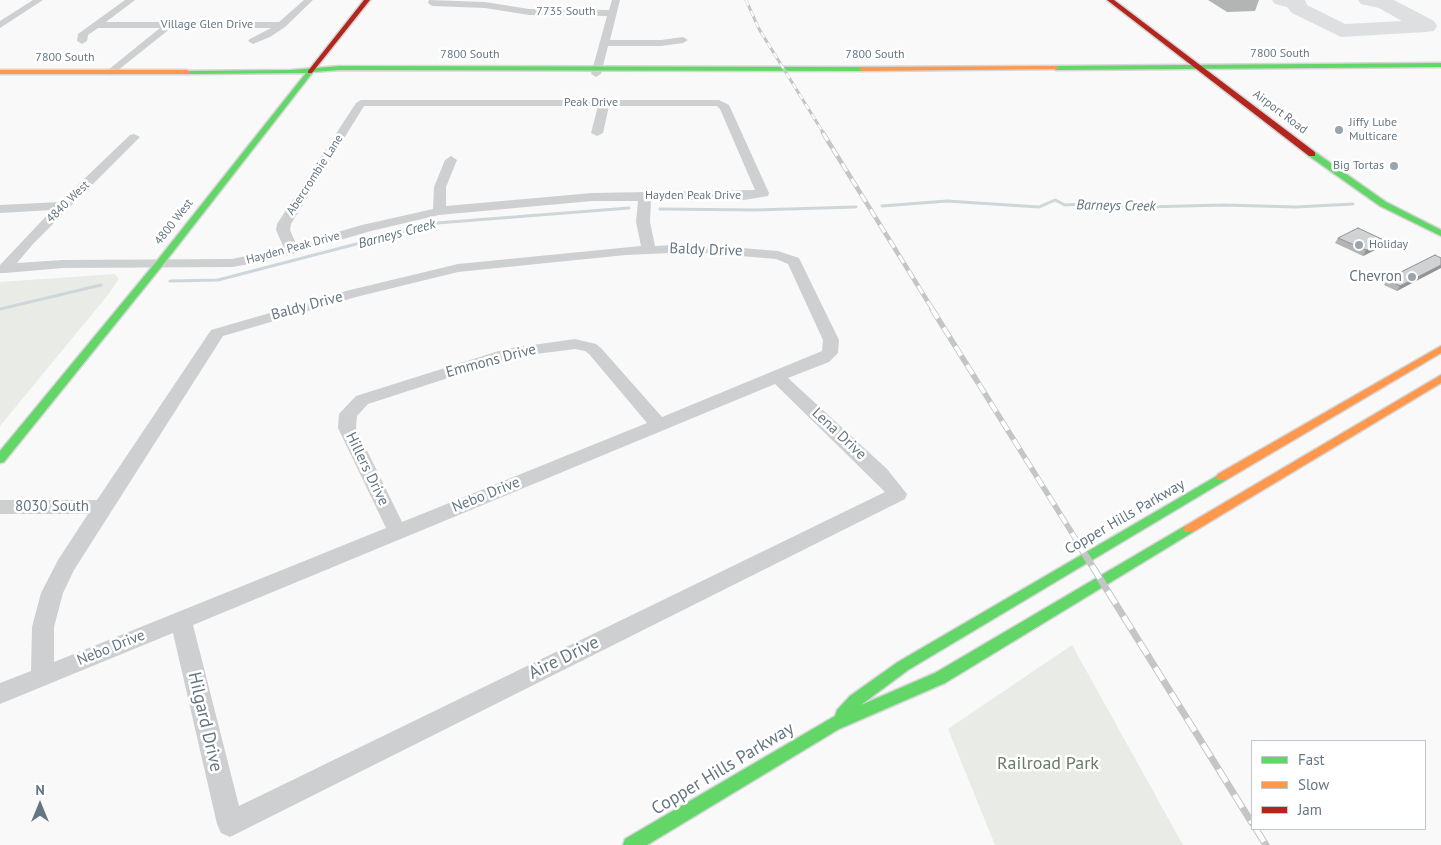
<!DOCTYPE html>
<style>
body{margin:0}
#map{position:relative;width:1441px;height:845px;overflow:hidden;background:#f9f9f9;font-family:"PT Sans",sans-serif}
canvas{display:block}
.legend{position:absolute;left:1251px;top:740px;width:175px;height:90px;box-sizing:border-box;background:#fff;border:1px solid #c1c8cd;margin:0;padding:6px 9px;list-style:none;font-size:15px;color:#657683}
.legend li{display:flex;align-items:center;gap:10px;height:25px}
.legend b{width:25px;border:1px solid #c1c8cd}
.north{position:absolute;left:15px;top:780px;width:50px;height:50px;-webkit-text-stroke:4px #fff;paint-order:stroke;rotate:0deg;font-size:14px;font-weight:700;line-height:20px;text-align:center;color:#657683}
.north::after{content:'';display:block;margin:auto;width:18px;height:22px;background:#657683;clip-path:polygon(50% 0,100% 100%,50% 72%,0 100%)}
</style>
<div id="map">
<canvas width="1441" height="845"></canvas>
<ul class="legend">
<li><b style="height:6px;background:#63d668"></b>Fast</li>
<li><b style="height:6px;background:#ff974d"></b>Slow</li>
<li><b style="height:6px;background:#b3261e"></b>Jam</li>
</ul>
<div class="north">N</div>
</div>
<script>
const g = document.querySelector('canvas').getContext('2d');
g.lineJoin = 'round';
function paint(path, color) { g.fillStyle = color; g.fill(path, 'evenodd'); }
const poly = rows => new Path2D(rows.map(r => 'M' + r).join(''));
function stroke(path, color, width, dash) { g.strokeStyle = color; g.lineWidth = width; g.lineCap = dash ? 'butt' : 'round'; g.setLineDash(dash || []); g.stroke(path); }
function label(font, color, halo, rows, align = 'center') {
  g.font = font + ' "PT Sans",sans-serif'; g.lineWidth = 5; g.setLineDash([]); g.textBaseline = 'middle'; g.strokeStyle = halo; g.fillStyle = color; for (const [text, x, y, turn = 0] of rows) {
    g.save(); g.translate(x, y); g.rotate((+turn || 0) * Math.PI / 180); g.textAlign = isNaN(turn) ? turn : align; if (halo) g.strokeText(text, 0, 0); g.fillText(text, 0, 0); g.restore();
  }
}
paint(poly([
 [115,274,119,279,107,296,0,426,0,282],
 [1072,645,1183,845,995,845,948,729]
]), '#e8ebe6');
stroke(poly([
 [882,206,947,201,1039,207,1055,200,1065,205,1085,204,1106,208,1224,205,1296,207,1353,204],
 [660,209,755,210,856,207],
 [170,281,218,280,437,223,629,208],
 [0,309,101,285]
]), '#ced6d9', 3);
paint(poly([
 [1272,0,1305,0,1307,5,1345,24,1402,21,1379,8,1361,4,1358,0,1394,0,1434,21,1437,26,1434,31,1426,32,1341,37,1292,13,1287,7,1275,4,1272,0]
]), '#dedfe0');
const fast = poly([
 [1441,63,1441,67,1056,70,1053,68,1056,66,1441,63],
 [340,66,862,67,865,69,862,71,340,70,313,72,162,266,4,462,0,463,0,451,156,262,306,73,187,74,184,72,185,71,291,70,340,66],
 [1309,152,1315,152,1386,202,1441,230,1441,236,1380,206,1309,156,1309,152],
 [1222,473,1226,474,1228,477,1226,480,908,670,861,705,935,673,1185,526,1193,526,1195,529,1193,532,945,683,839,729,647,845,623,845,625,839,835,716,837,710,850,696,898,662,1222,473]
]);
const slow = poly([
 [1056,66,1058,67,1058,69,862,71,859,69,862,67,1056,66],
 [0,70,187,70,190,72,187,74,0,74,0,70],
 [1441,346,1441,353,1226,480,1218,480,1216,477,1218,474,1441,346],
 [1441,375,1441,383,1193,532,1185,532,1183,529,1185,526,1441,375]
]);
const jam = poly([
 [364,0,370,0,312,73,308,73,308,71,364,0],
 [1107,0,1114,0,1315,152,1315,156,1309,156,1107,0]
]);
stroke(fast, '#d5d6d7', 3);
stroke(slow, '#d5d6d7', 3);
stroke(jam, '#d5d6d7', 3);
paint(poly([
 [33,0,43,0,0,28,0,21,33,0],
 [125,0,135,0,106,22,279,22,304,0,313,0,285,27,270,37,253,44,248,41,250,39,271,28,171,28,112,75,108,74,108,70,160,28,98,28,88,35,87,41,82,44,77,41,78,34,125,0],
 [429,0,485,2,529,9,609,10,612,0,620,0,610,40,661,40,683,37,688,40,683,43,661,46,608,46,601,74,596,77,591,74,607,16,529,15,485,8,432,6,428,3,429,0],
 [361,100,719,100,729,105,769,193,768,196,744,200,651,200,650,222,655,246,693,244,778,251,799,258,839,340,838,353,829,362,788,378,887,469,907,494,905,499,230,837,221,833,217,824,173,633,0,704,0,683,31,671,32,627,41,593,58,560,88,514,0,514,0,500,97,500,211,330,346,291,458,264,641,246,636,222,638,201,592,201,439,215,371,231,268,261,232,267,63,268,5,273,0,273,0,265,52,210,0,213,0,205,60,202,130,135,134,134,140,137,33,244,17,263,63,260,232,259,284,248,276,230,277,224,356,103,361,100],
 [364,106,598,106,591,133,597,136,603,133,609,106,717,106,720,109,755,190,592,193,446,206,446,187,457,160,451,156,445,160,434,187,433,209,362,225,296,244,290,230,291,224,364,106],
 [693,252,776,259,788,264,823,340,822,351,662,417,601,348,596,344,575,339,505,349,356,396,339,414,338,428,386,528,54,662,54,627,63,593,74,570,223,336,356,297,458,272,626,255,693,252],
 [575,349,585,351,589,354,647,423,402,522,356,428,357,416,368,404,513,357,575,349],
 [775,384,885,492,239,806,193,625,775,384]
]), '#cecfd0');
paint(fast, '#63d668');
paint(slow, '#ff974d');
paint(jam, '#b3261e');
const railFar3 = poly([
 [746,0,759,29,824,134]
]);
const railFar2 = poly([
 [823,133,933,310]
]);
const railFar1 = poly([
 [932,309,1077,541]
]);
const rail = poly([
 [1076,540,1252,823],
 [1256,829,1266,845]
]);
stroke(railFar3, '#c3c5c6', 3);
stroke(railFar2, '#c3c5c6', 4.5);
stroke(railFar1, '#c3c5c6', 5.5);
stroke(rail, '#c3c5c6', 7);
stroke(railFar3, '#fff', 2, [6]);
stroke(railFar2, '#fff', 3, [9]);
stroke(railFar1, '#fff', 4, [11]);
stroke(rail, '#fff', 5, [15]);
paint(poly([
 [1208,0,1259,0,1255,11,1227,12],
 [1338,238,1383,246,1363,256,1335,243],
 [1435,255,1397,291,1384,285,1387,279]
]), '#b3b5b5');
paint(poly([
 [1386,241,1383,246,1363,256,1366,250],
 [1441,265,1441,268,1397,291,1400,286]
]), '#929394');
const building = poly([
 [1358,228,1386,241,1366,250,1338,238,1358,228],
 [1435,255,1441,258,1441,265,1400,286,1387,279,1435,255]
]);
paint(building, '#d0d2d3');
stroke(building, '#929394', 1);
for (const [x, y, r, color] of [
 [1339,130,5,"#99a4ac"],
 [1394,166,5,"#99a4ac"],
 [1359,245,5,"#99a4ac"],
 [1412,277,5,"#99a4ac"]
]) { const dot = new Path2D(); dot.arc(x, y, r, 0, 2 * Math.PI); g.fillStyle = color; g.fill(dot); stroke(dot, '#fff', 2); }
label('12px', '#657683', '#fff', [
 ["7735 South",566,12],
 ["Village Glen Drive",207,25],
 ["7800 South",1280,54],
 ["7800 South",470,55],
 ["7800 South",875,55],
 ["7800 South",65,58],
 ["Peak Drive",591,103],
 ["Airport Road",1280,112,37],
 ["Abercrombie Lane",315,175,-57],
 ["Hayden Peak Drive",693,196],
 ["4840 West",68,202,-44],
 ["4800 West",174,222,-52],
 ["Hayden Peak Drive",293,248,-15]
]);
label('12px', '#657683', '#fff', [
 ["Jiffy Lube",1349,123],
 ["Multicare",1349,137],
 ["Big Tortas",1384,166,"right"],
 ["Holiday",1369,245]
], 'left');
label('italic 14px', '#60757c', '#fff', [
 ["Barneys Creek",1116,206,1],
 ["Barneys Creek",397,234,-15]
]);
label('15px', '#657683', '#fff', [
 ["Baldy Drive",706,250,2],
 ["Baldy Drive",307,306,-15],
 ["Emmons Drive",491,361,-15],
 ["Lena Drive",839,434,43],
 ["Hillers Drive",367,469,64],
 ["Nebo Drive",486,495,-22],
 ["8030 South",52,507],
 ["Copper Hills Parkway",1125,517,-30],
 ["Nebo Drive",111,648,-22]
]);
label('15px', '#657683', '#fff', [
 ["Chevron",1402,277]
], 'right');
label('18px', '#657683', '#fff', [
 ["Aire Drive",564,658,-26],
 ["Hilgard Drive",205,722,77],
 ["Copper Hills Parkway",723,769,-31]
]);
label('18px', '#687a64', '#fff', [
 ["Railroad Park",1048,764]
]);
</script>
